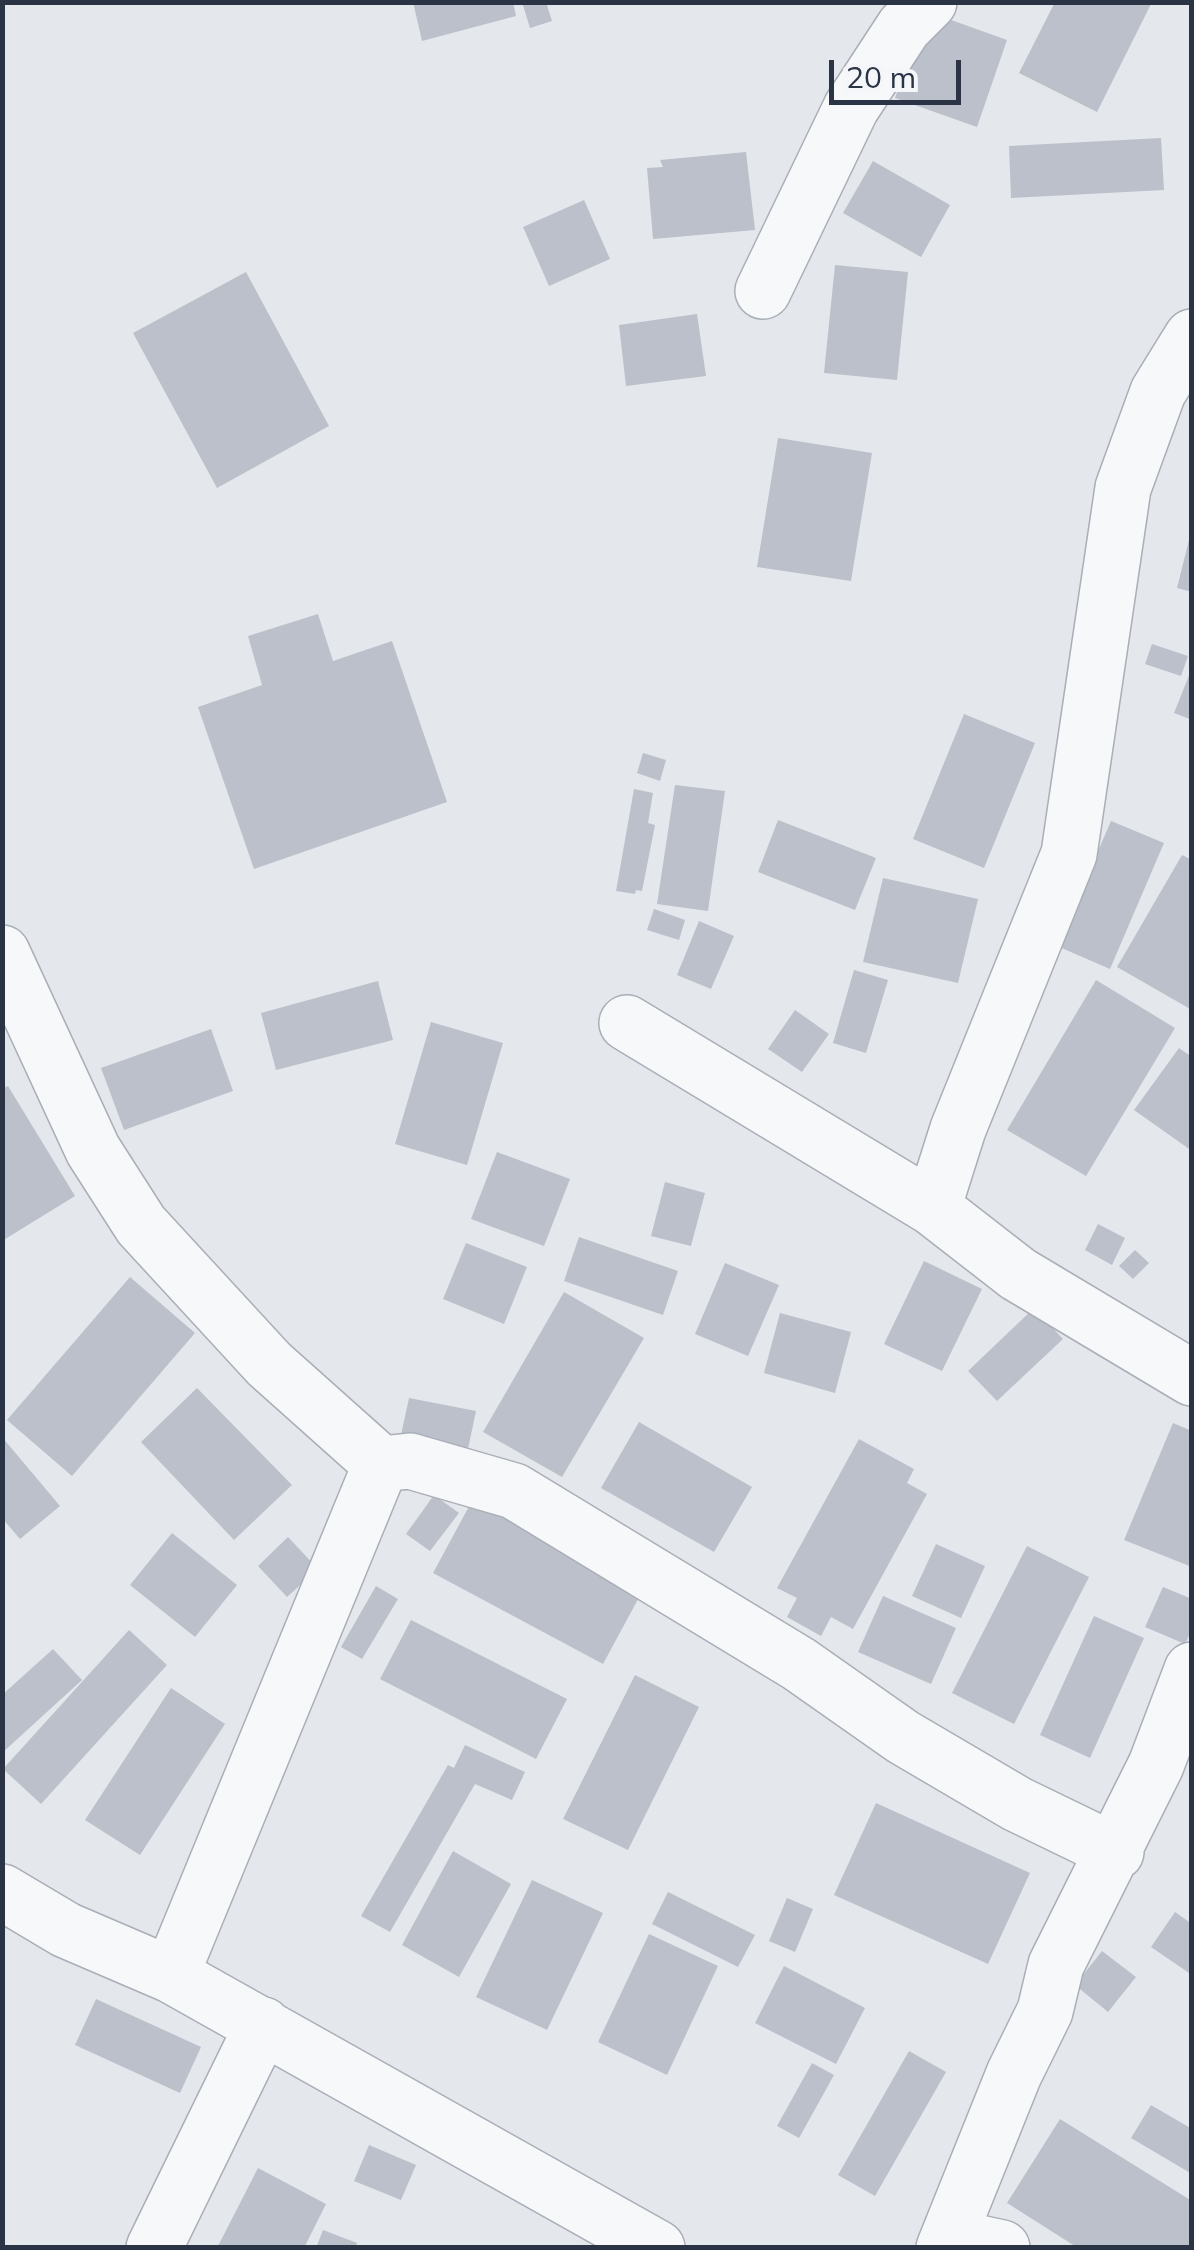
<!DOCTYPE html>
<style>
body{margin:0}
#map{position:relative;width:1194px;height:2250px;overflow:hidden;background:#e4e7ec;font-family:Mulish,sans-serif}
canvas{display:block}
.frame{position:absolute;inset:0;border:5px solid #2b3445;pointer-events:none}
.scale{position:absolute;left:829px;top:60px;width:132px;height:45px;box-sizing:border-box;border:5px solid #2b3445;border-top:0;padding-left:12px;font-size:30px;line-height:35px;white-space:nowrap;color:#2b3445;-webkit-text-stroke:8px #f4f6f9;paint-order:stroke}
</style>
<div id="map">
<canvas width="1194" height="2250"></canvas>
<div class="frame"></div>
<div class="scale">20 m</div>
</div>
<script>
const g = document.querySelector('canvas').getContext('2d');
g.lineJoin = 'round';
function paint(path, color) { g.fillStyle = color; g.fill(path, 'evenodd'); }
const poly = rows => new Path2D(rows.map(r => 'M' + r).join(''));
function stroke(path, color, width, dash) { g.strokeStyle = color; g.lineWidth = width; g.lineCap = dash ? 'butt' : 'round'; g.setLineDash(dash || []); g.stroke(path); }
paint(poly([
 [413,2,513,2,516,16,422,41],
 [522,2,546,2,552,21,530,28],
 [1055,2,1152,2,1097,112,1019,73],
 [926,11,1007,40,977,127,895,98],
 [1161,138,1164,190,1011,198,1009,146],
 [746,152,755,230,653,239,647,168,663,167,660,160],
 [873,161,950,205,921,257,843,213],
 [584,200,610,259,549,286,523,227],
 [835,265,908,272,897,380,824,373],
 [246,272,329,426,217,488,133,333],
 [697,314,706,376,626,386,619,325],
 [778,438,872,453,851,581,757,567],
 [1190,536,1192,536,1192,592,1177,588],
 [318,614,333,661,392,641,447,802,254,869,198,707,262,685,248,636],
 [1152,644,1188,656,1181,676,1145,664],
 [1192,668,1192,720,1174,713],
 [964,714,1035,743,984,868,913,839],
 [643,753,666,760,660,781,637,773],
 [675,785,725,791,708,911,657,904],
 [634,789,653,793,648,823,655,825,642,891,636,890,635,894,616,891],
 [778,820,876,858,855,910,758,872],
 [1111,821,1164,843,1110,969,1057,946],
 [1182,855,1192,860,1192,1010,1117,967],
 [883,878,978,899,958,983,863,962],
 [654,909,685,920,679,940,647,930],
 [699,921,734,936,711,989,677,975],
 [854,970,888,980,866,1053,833,1043],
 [1096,980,1175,1028,1086,1176,1007,1130],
 [378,981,393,1040,276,1070,261,1013],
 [795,1010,829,1034,802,1072,768,1049],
 [431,1022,503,1043,467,1165,395,1144],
 [211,1029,233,1091,124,1130,101,1068],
 [1179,1048,1192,1057,1192,1151,1134,1110],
 [8,1086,75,1196,2,1241,2,1089],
 [497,1152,570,1179,544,1246,471,1219],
 [665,1182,705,1193,691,1246,651,1236],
 [1098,1224,1125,1238,1112,1265,1085,1250],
 [579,1237,678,1271,663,1315,564,1281],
 [466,1243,527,1267,504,1324,443,1299],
 [1135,1250,1149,1263,1133,1279,1119,1266],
 [924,1261,982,1289,942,1371,884,1344],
 [725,1263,779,1285,748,1356,695,1334],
 [130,1277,195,1333,72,1476,7,1420],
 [564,1292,644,1338,562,1477,483,1432],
 [1034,1308,1063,1339,997,1401,968,1371],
 [780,1313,851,1332,835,1393,764,1373],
 [197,1388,292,1485,234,1540,141,1442],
 [409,1398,476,1411,468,1449,401,1435],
 [639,1422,752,1487,714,1552,601,1488],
 [1173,1423,1192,1431,1192,1567,1124,1540],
 [2,1437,60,1506,20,1539,2,1518],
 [859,1439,914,1469,907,1483,927,1494,853,1629,831,1617,821,1636,787,1617,797,1598,777,1588],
 [434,1495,459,1513,430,1551,406,1534],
 [473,1499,643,1590,603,1664,433,1573],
 [172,1533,237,1585,195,1637,130,1585],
 [288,1537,318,1569,287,1597,258,1566],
 [936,1544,985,1566,961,1618,912,1596],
 [1027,1546,1089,1577,1014,1724,952,1693],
 [376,1586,398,1599,362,1659,341,1647],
 [1163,1587,1192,1599,1192,1629,1185,1644,1145,1627],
 [883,1596,956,1628,931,1684,858,1652],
 [1094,1616,1144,1638,1090,1758,1040,1735],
 [411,1620,567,1699,536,1759,380,1679],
 [129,1630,167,1665,41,1804,3,1769],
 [53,1649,82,1680,2,1753,2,1695],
 [635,1675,699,1707,628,1850,563,1819],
 [171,1688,225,1724,140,1855,85,1820],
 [465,1745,525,1772,512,1800,475,1784,390,1932,361,1916,448,1765,454,1768],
 [876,1803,1030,1873,988,1964,834,1895],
 [453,1851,511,1884,459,1977,402,1945],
 [532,1880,603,1913,547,2030,476,1997],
 [668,1892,755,1935,738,1967,652,1924],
 [787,1898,813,1909,795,1952,769,1941],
 [1175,1912,1192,1924,1192,1975,1151,1947],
 [649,1934,718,1966,667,2075,598,2042],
 [1102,1951,1136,1977,1108,2012,1075,1985],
 [784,1966,865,2008,836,2064,755,2023],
 [96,1999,201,2047,180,2093,75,2045],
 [909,2051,946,2072,875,2196,838,2175],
 [812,2063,834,2075,799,2138,777,2126],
 [1151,2105,1192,2129,1192,2174,1131,2138],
 [1060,2119,1192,2201,1192,2248,1078,2248,1007,2203],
 [369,2145,416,2165,401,2200,354,2181],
 [258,2168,326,2204,304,2248,217,2248],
 [323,2230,357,2243,355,2248,316,2248]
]), '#bbc0ca');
const minor = poly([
 [763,291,851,108,904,27,929,2],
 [1192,337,1158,392,1123,488,1069,854,958,1129,933,1208,1018,1274,1192,1378],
 [2,953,93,1150,141,1225,269,1364,381,1464,410,1461,514,1491,799,1664,903,1737,1017,1804,1116,1852],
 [627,1023,933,1208],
 [2,1892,66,1930,171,1975,657,2248],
 [171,1975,381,1464],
 [951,2237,1002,2248],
 [154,2248,263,2025],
 [944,2248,1014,2074,1045,2011,1056,1965,1156,1765,1192,1670]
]);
stroke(minor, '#a9aeb7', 58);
stroke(minor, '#f7f8fa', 55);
</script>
